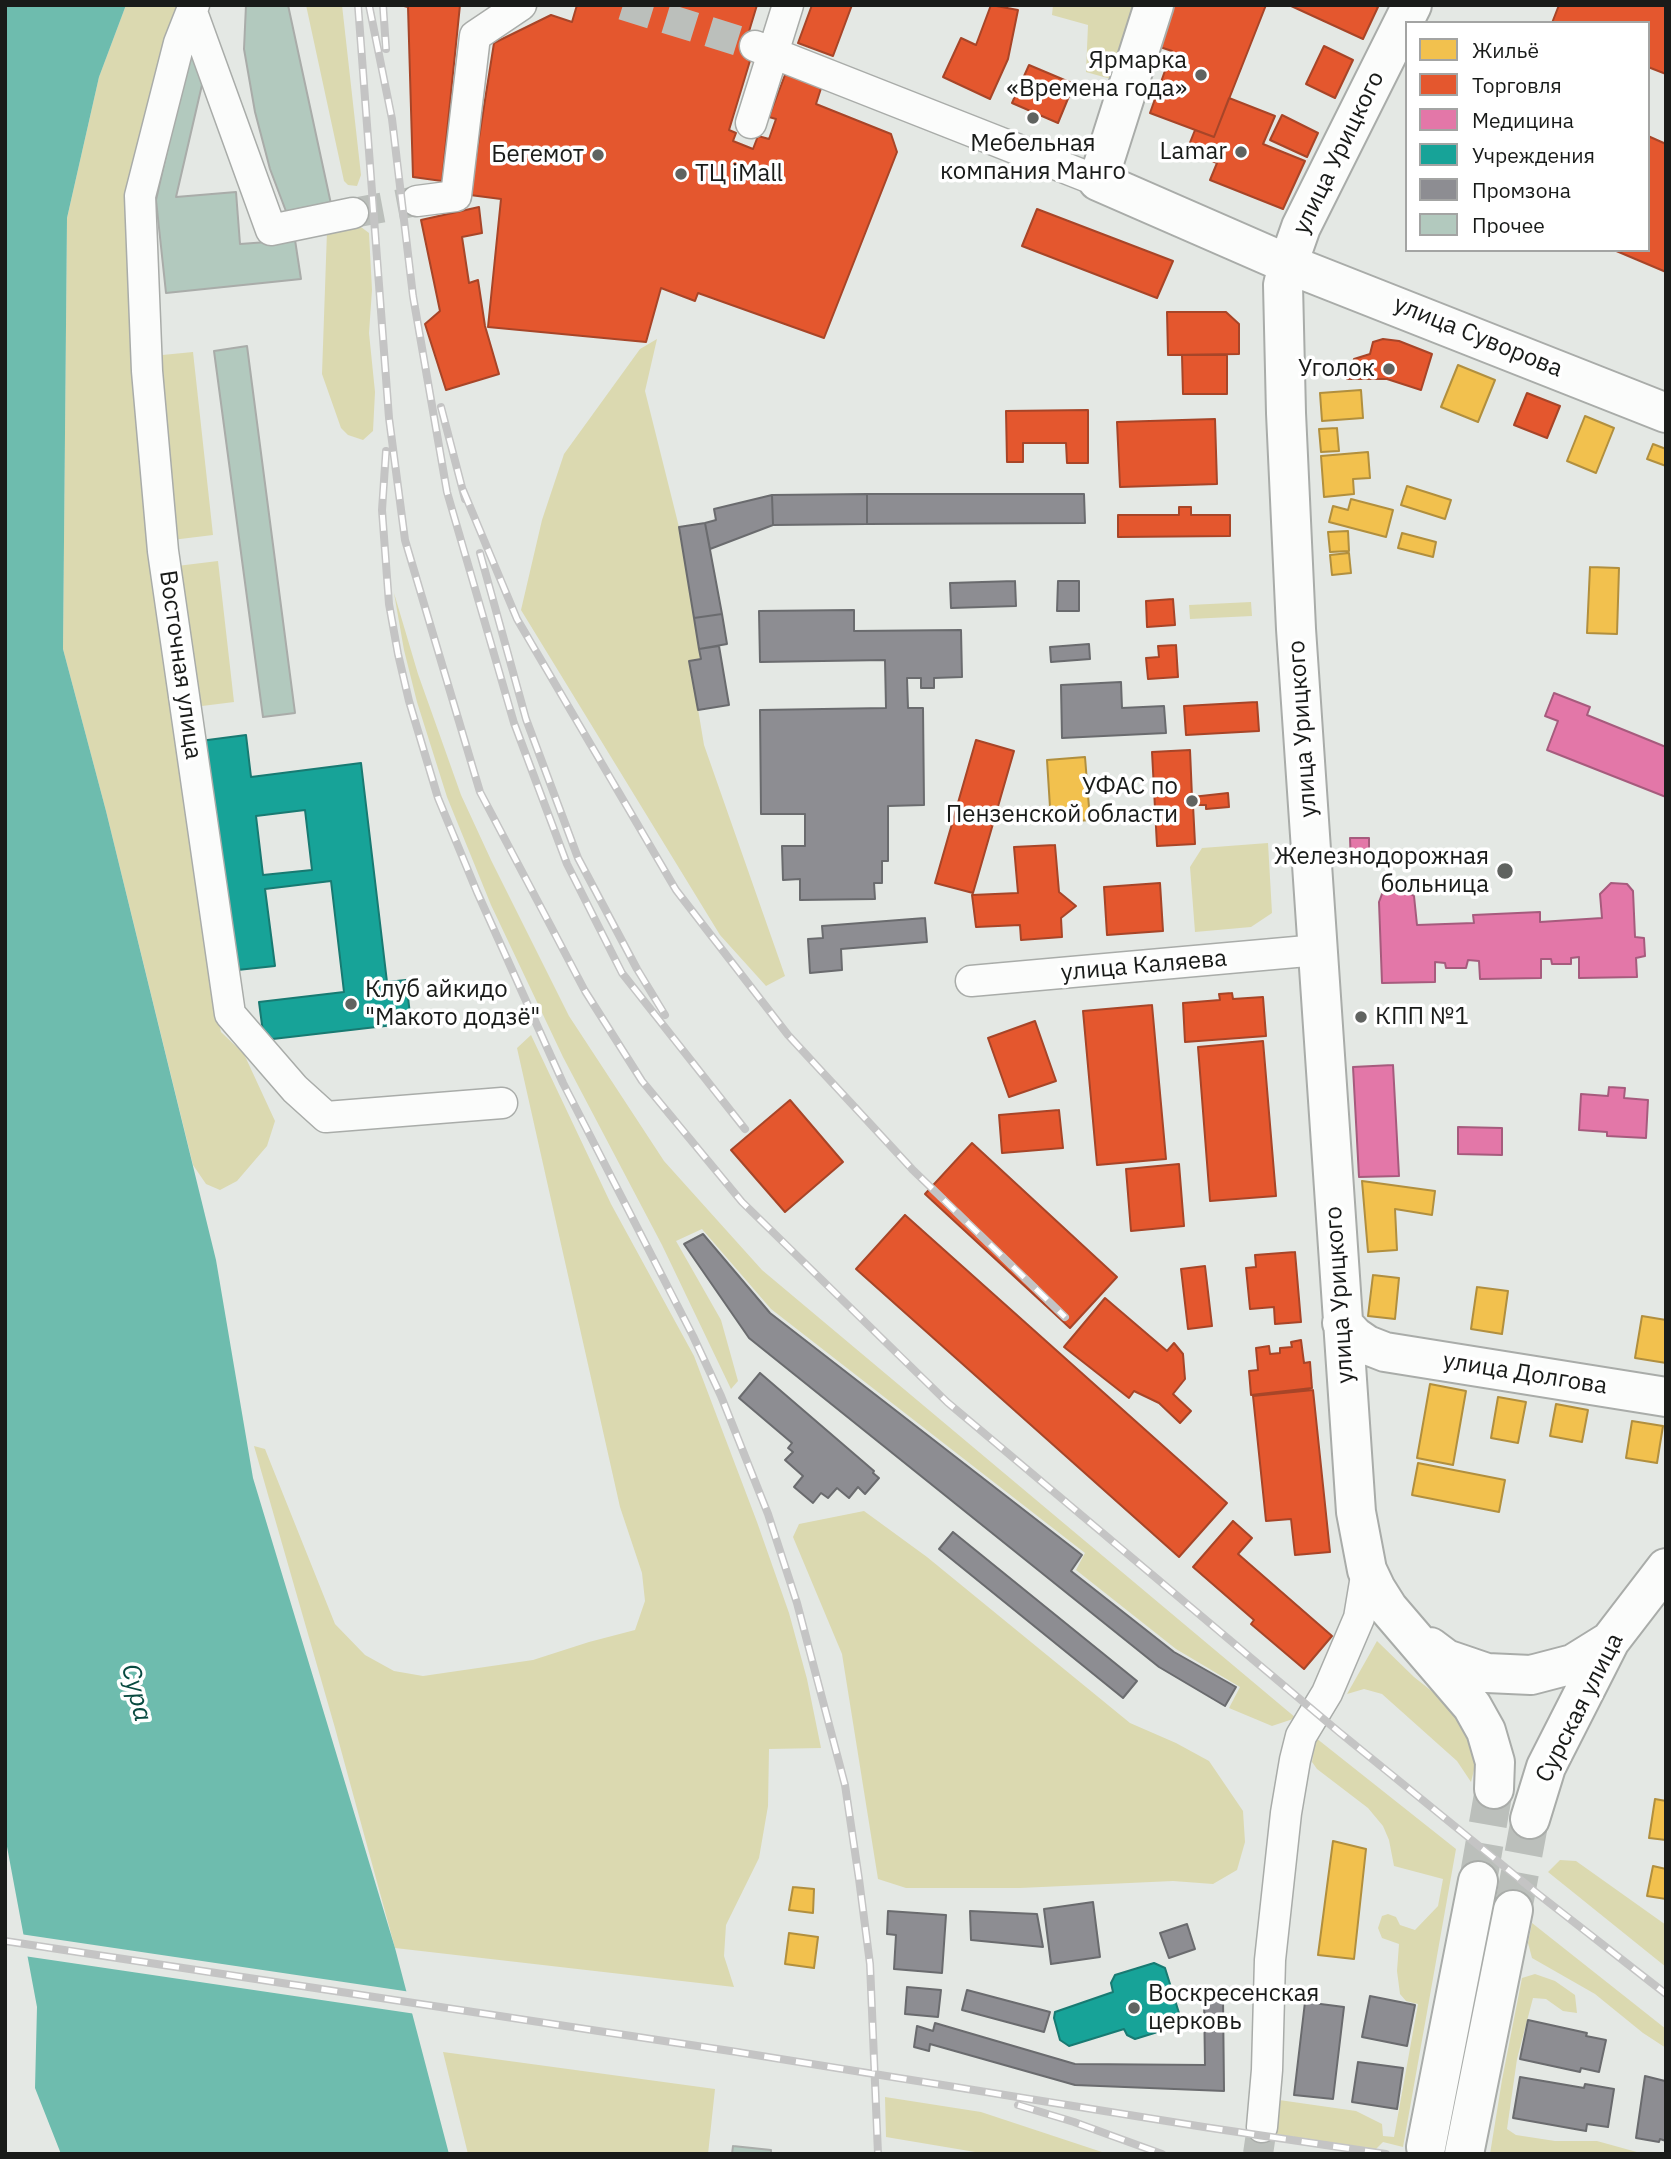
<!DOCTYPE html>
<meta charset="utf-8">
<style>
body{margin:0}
#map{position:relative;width:1671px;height:2159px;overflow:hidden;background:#e4e8e4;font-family:"IBM Plex Sans",sans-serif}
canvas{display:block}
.frame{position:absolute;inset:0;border:7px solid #191b19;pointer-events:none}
.legend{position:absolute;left:1405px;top:21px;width:245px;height:231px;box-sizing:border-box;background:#fff;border:2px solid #a3a4a3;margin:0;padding:9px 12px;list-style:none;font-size:21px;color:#191b19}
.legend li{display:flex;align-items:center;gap:14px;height:35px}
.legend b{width:35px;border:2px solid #a3a4a3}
</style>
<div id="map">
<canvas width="1671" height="2159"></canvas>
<div class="frame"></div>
<ul class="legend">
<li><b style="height:19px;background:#f2c14e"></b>Жильё</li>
<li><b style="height:19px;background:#e4572e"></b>Торговля</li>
<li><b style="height:19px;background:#e377a8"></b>Медицина</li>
<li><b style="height:19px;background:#17a398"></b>Учреждения</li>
<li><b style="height:19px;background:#8d8d92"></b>Промзона</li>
<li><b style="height:19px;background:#b2c9be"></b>Прочее</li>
</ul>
</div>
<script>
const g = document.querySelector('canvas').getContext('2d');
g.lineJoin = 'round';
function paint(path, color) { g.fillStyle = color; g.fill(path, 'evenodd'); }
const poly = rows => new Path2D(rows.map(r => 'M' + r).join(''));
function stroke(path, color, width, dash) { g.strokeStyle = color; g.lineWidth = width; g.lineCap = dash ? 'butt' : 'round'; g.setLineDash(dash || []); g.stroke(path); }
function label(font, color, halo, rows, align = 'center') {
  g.font = font + ' "IBM Plex Sans",sans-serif'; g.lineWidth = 7; g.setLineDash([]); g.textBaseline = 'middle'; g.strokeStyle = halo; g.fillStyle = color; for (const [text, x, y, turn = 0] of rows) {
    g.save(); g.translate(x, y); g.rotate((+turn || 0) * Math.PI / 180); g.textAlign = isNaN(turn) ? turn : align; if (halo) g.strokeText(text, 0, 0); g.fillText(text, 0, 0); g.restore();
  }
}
paint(poly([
 [126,5,184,5,127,207,131,348,145,504,188,800,211,987,221,1032,244,1054,275,1121,267,1146,237,1181,220,1190,206,1184,193,1165,106,811,63,649,67,218,99,77],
 [306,5,342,5,361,175,357,186,348,185,344,181],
 [1053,5,1143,5,1118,81,1086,72,1088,25,1052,15],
 [351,224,361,227,369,233,372,290,369,333,375,392,373,431,363,440,348,435,341,428,322,374,327,231],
 [657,339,645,391,679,527,701,659,690,661,704,745,785,976,766,986,720,935,521,610,542,520,564,454,640,349],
 [193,352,213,535,172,540,152,356],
 [218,561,234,702,194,707,177,566],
 [394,593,418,674,439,733,461,795,491,860,569,1016,664,1161,762,1270,1296,1718,1272,1726,1229,1708,1240,1687,1176,1649,1076,1570,1085,1553,771,1309,702,1229,676,1241,721,1320,738,1381,731,1389,662,1245,563,1057,491,905,447,797,417,702,404,650],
 [1251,602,1252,616,1190,619,1189,605],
 [1268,843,1272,913,1251,927,1195,932,1190,867,1202,848],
 [531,1035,611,1204,694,1356,757,1522,789,1613,807,1679,821,1748,769,1749,768,1806,759,1858,726,1925,724,1956,734,1987,395,1948,335,1728,254,1446,265,1449,335,1624,365,1655,394,1671,423,1676,533,1660,589,1642,635,1630,645,1601,642,1573,620,1507,517,1048],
 [864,1511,927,1557,1130,1723,1176,1743,1209,1761,1243,1811,1245,1842,1237,1870,1213,1884,1173,1881,1020,1888,906,1888,878,1879,842,1654,793,1537,799,1524],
 [1377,1641,1414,1677,1453,1708,1463,1722,1476,1762,1471,1782,1457,1761,1382,1694,1364,1689,1347,1694],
 [1316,1738,1456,1849,1403,2147,1383,2142,1375,2150,1276,2134,1279,2100,1356,2111,1382,2124,1383,2136,1394,2137,1418,2004,1406,2001,1400,1994,1397,1971,1399,1944,1382,1938,1378,1928,1382,1916,1388,1914,1396,1917,1400,1925,1415,1930,1438,1906,1443,1879,1394,1866,1389,1840,1383,1826,1368,1808,1317,1769,1312,1762],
 [1560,1860,1576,1861,1666,1925,1666,1967,1548,1872],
 [1532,1923,1666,2029,1666,2048,1643,2033,1595,1994,1532,1958,1528,1943],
 [1535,1974,1555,1981,1575,1995,1577,2013,1563,2011,1546,1999,1533,1998,1517,2059,1507,2129,1516,2135,1555,2141,1597,2141,1644,2154,1490,2154,1502,2080,1522,1978],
 [443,2052,715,2089,708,2154,468,2154],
 [885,2097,981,2112,1108,2154,987,2154,886,2137]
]), '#dbd9b0');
paint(poly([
 [5,5,126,5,99,77,67,218,63,649,106,811,216,1260,253,1478,395,1948,449,2154,61,2154,35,2088,37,2007,5,1836]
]), '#6ebcae');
paint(poly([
 [20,1934,411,1992,416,2014,24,1956]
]), '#e4e8e4');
const homes = poly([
 [1458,365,1495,380,1478,422,1441,407,1458,365],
 [1361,390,1363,418,1322,421,1320,393,1361,390],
 [1585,416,1614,428,1596,473,1567,461,1585,416],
 [1337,428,1339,451,1321,452,1319,429,1337,428],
 [1653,444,1666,449,1666,466,1647,459,1653,444],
 [1368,452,1370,478,1353,479,1354,494,1324,497,1321,456,1368,452],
 [1407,486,1451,500,1445,519,1401,505,1407,486],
 [1351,499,1393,510,1386,537,1329,522,1333,506,1348,510,1351,499],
 [1348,531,1349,551,1330,552,1328,532,1348,531],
 [1402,533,1436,542,1433,557,1398,548,1402,533],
 [1349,553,1351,573,1332,575,1330,555,1349,553],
 [1590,567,1619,568,1617,634,1587,633,1590,567],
 [1085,757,1090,820,1051,823,1047,760,1085,757],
 [1362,1181,1435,1191,1432,1215,1395,1209,1397,1250,1368,1252,1362,1181],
 [1373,1275,1399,1278,1395,1319,1368,1316,1373,1275],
 [1477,1287,1508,1291,1502,1334,1471,1329,1477,1287],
 [1642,1316,1666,1320,1666,1363,1635,1358,1642,1316],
 [1430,1384,1466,1391,1453,1465,1417,1458,1430,1384],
 [1498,1397,1526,1402,1518,1443,1491,1438,1498,1397],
 [1556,1404,1588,1410,1582,1442,1550,1436,1556,1404],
 [1632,1421,1663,1426,1657,1463,1626,1458,1632,1421],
 [1418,1463,1505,1480,1499,1512,1412,1495,1418,1463],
 [1655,1799,1666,1801,1666,1840,1649,1838,1655,1799],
 [1333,1841,1366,1849,1354,1959,1318,1955,1333,1841],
 [1653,1866,1666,1869,1666,1899,1647,1896,1653,1866],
 [793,1887,814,1889,813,1913,789,1910,793,1887],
 [789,1933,818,1937,814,1968,785,1964,789,1933]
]);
paint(homes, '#f2c14e');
stroke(homes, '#b18f3e', 2);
const shops = poly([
 [400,5,460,5,442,181,413,177,408,7,400,5],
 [577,5,757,5,747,38,756,41,729,130,736,133,733,141,753,149,758,136,769,139,776,119,769,117,788,67,823,82,816,104,891,134,897,152,824,338,698,293,695,301,661,288,646,342,488,327,501,199,470,195,494,43,551,15,572,22,577,5],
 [812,5,852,5,833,56,798,43,812,5],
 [991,5,1018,10,1008,59,990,99,943,77,961,38,976,45,991,5],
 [1173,5,1266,5,1214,137,1150,113,1172,51,1160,47,1173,5],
 [1289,5,1374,5,1378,7,1363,39,1289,5],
 [1559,5,1666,5,1666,74,1648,67,1648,23,1552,23,1559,5],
 [1324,46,1353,60,1335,98,1306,84,1324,46],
 [1029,65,1074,84,1058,123,1012,103,1029,65],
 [1229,98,1275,116,1263,144,1305,161,1283,209,1210,180,1217,163,1197,155,1200,149,1189,145,1195,130,1214,137,1229,98],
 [1282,115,1318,133,1307,157,1270,140,1282,115],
 [1648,136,1666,144,1666,272,1614,250,1648,250,1648,136],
 [479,207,482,233,462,237,469,283,478,280,485,326,499,374,446,390,425,324,440,311,421,220,479,207],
 [1037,209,1173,261,1157,298,1022,246,1037,209],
 [1167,312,1226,312,1239,324,1239,354,1168,355,1167,312],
 [1383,339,1399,341,1432,354,1421,390,1387,379,1347,379,1354,359,1370,354,1373,342,1383,339],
 [1182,355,1227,355,1227,394,1183,394,1182,355],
 [1527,393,1560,406,1547,438,1514,425,1527,393],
 [1088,410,1088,463,1067,463,1066,443,1023,443,1023,462,1007,462,1006,411,1088,410],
 [1215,419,1217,484,1120,487,1117,422,1215,419],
 [1179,507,1191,507,1191,515,1230,515,1230,536,1118,537,1118,515,1179,515,1179,507],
 [1173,599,1175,625,1147,627,1146,601,1173,599],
 [1176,645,1178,677,1148,679,1146,658,1159,657,1158,646,1176,645],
 [1257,702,1259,731,1186,735,1184,706,1257,702],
 [976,740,1014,751,973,893,935,883,976,740],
 [1190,750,1192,797,1228,793,1229,807,1206,809,1206,805,1193,805,1195,844,1157,846,1152,752,1190,750],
 [1055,845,1059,892,1076,906,1061,918,1062,937,1021,940,1020,925,976,927,972,895,1018,893,1014,847,1055,845],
 [1160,883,1163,931,1107,935,1104,887,1160,883],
 [1232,993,1233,999,1263,997,1266,1036,1185,1042,1183,1003,1220,1000,1219,994,1232,993],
 [1152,1005,1166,1159,1097,1165,1083,1011,1152,1005],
 [1035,1021,1056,1081,1009,1097,988,1038,1035,1021],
 [1263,1041,1276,1196,1210,1201,1198,1047,1263,1041],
 [790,1100,843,1162,785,1212,731,1150,790,1100],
 [1059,1110,1063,1148,1002,1153,999,1115,1059,1110],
 [972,1143,1117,1277,1070,1328,925,1194,972,1143],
 [1179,1164,1184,1226,1131,1231,1126,1169,1179,1164],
 [905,1215,1227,1503,1179,1557,856,1269,905,1215],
 [1295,1252,1301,1322,1275,1324,1274,1307,1250,1309,1246,1268,1256,1267,1255,1255,1295,1252],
 [1205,1266,1212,1326,1188,1329,1181,1269,1205,1266],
 [1105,1298,1167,1351,1174,1343,1183,1354,1185,1379,1173,1394,1191,1411,1180,1423,1159,1403,1134,1391,1129,1398,1064,1347,1105,1298],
 [1301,1340,1304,1363,1310,1362,1312,1388,1251,1395,1249,1371,1258,1370,1256,1348,1269,1346,1270,1354,1280,1353,1280,1348,1292,1347,1291,1342,1301,1340],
 [1313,1390,1330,1552,1295,1555,1291,1519,1266,1521,1253,1396,1313,1390],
 [1233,1521,1252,1538,1238,1554,1332,1636,1304,1669,1251,1624,1254,1620,1193,1567,1233,1521]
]);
paint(shops, '#e4572e');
stroke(shops, '#a74528', 2);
const health = poly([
 [1554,693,1590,707,1587,715,1666,747,1666,797,1547,750,1558,721,1545,716,1554,693],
 [1350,838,1369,838,1369,865,1351,865,1350,838],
 [1611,883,1627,884,1633,891,1635,937,1644,938,1645,956,1636,958,1637,977,1579,978,1579,957,1571,958,1571,964,1552,964,1551,959,1541,959,1541,978,1480,979,1479,961,1468,960,1466,968,1446,968,1445,963,1435,962,1435,982,1382,983,1379,902,1382,894,1389,891,1406,891,1414,896,1417,925,1474,923,1473,915,1540,912,1540,922,1602,918,1600,894,1611,883],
 [1393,1065,1399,1176,1359,1177,1353,1067,1393,1065],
 [1609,1087,1625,1088,1624,1098,1648,1100,1646,1138,1607,1136,1607,1132,1579,1130,1581,1094,1608,1096,1609,1087],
 [1458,1127,1502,1128,1502,1155,1458,1154,1458,1127]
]);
paint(health, '#e377a8');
stroke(health, '#a65b7d', 2);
const public = poly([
 [246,735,251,777,361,763,387,982,406,980,411,1023,264,1040,259,1002,344,992,331,881,265,889,275,966,228,971,200,741,246,735],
 [305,810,312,870,263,875,256,816,305,810],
 [1154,1963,1165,1968,1179,2013,1177,2026,1135,2039,1127,2035,1124,2029,1069,2046,1060,2040,1054,2018,1055,2012,1113,1992,1111,1983,1115,1975,1154,1963]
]);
paint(public, '#17a398');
stroke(public, '#187a72', 2);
const industry = poly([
 [867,494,867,524,773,525,772,495,867,494],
 [867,494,1084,494,1085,523,867,524,867,494],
 [772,495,773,525,710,549,705,523,716,520,714,509,772,495],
 [705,523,722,614,694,618,679,527,705,523],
 [1015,581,1016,606,951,608,950,583,1015,581],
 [1058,581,1079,581,1079,611,1057,611,1058,581],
 [854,610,854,631,961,630,962,677,934,678,934,688,921,688,921,678,907,678,908,708,923,708,924,805,888,806,888,861,882,861,882,883,874,883,875,899,800,900,800,879,783,880,782,846,805,846,805,814,761,814,760,710,886,708,885,660,760,662,759,611,854,610],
 [722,614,727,644,699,649,694,618,722,614],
 [1089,644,1090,659,1051,662,1050,647,1089,644],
 [719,646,729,705,698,710,689,661,701,659,699,649,719,646],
 [1121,682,1122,708,1164,706,1166,733,1062,738,1061,685,1121,682],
 [925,918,927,942,841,949,842,970,810,973,808,939,823,938,822,926,925,918],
 [703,1234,770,1313,1082,1555,1071,1571,1174,1652,1236,1687,1225,1706,1159,1667,749,1338,684,1244,703,1234],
 [760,1373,874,1471,873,1473,879,1478,865,1494,858,1487,849,1498,837,1488,828,1498,821,1493,813,1503,794,1487,803,1476,785,1460,793,1452,788,1448,792,1443,739,1398,760,1373],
 [953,1532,1137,1681,1123,1698,939,1549,953,1532],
 [1093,1902,1100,1957,1051,1964,1044,1909,1093,1902],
 [888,1911,946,1915,942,1973,894,1969,896,1935,887,1934,888,1911],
 [970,1911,1037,1914,1043,1947,971,1940,970,1911],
 [1187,1924,1195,1949,1169,1958,1160,1933,1187,1924],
 [907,1987,941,1990,938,2017,905,2014,907,1987],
 [967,1990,1050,2012,1044,2032,962,2010,967,1990],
 [1370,1996,1415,2005,1407,2046,1362,2037,1370,1996],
 [1204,1997,1223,1998,1224,2091,1075,2085,930,2044,929,2051,914,2047,917,2026,933,2031,935,2023,1075,2064,1205,2065,1204,1997],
 [1305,2002,1344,2007,1333,2099,1294,2095,1305,2002],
 [1528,2020,1587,2033,1586,2036,1606,2040,1599,2072,1581,2068,1580,2072,1520,2059,1528,2020],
 [1358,2062,1403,2068,1397,2109,1352,2102,1358,2062],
 [1645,2076,1665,2081,1666,2141,1660,2139,1659,2142,1636,2138,1645,2076],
 [1520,2077,1584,2088,1585,2084,1614,2089,1608,2127,1587,2124,1586,2131,1513,2118,1520,2077]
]);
paint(industry, '#8d8d92');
stroke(industry, '#6a6b6e', 2);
const building = poly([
 [246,5,288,5,331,204,287,214,270,169,255,112,244,49,246,5],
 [189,53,208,59,176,197,236,192,240,244,295,240,301,279,166,293,156,200,189,53],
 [247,346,295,713,263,717,214,351,247,346],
 [733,2146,771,2150,771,2154,732,2154,733,2146]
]);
paint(building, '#b2c9be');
stroke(building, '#a9aca9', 2);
stroke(poly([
 [623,5,755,46],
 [353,213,417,201],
 [1258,2154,1262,2127]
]), '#bbbfbb', 30, [30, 15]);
stroke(poly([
 [1478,1881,1494,1789],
 [1513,1910,1530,1819]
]), '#bbbfbb', 38, [38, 19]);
const minor = poly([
 [194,5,179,43,140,196,147,371,163,551,230,1014,295,1089,326,1117,502,1103],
 [192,12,271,230,353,213],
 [755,46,1098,181],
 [751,123,788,5],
 [417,201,456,196,475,36,521,5],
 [971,981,1318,950],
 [1262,2127,1267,2070,1270,1960,1286,1813,1295,1760,1301,1736,1327,1693,1359,1618,1367,1570]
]);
const major = poly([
 [1154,5,1098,181,1288,264,1666,413],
 [1412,5,1301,227,1288,264,1283,285,1286,413,1296,629,1356,1512,1367,1570,1376,1589,1388,1608,1472,1706,1486,1731,1495,1762,1494,1789],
 [1342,1323,1354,1336,1367,1345,1385,1352,1666,1397],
 [1430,1647,1446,1659,1487,1673,1531,1675,1573,1664,1610,1641],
 [1530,1819,1546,1767,1610,1641,1666,1568],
 [1426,2147,1478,1881],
 [1464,2154,1513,1910]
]);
stroke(minor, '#a9aca9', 33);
stroke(major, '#a9aca9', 42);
stroke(minor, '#fbfcfb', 30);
stroke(major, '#fbfcfb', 38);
const rail = poly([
 [358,5,389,418,405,540,480,792,585,991,642,1081,742,1202,947,1402,1339,1732,1538,1894,1666,1994],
 [369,5,392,119,413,296,447,492,514,723,567,864,622,973,745,1129],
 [383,5,386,49],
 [441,407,465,499],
 [386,451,382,510,389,604,398,654,409,701,438,798,477,892,563,1083,693,1336,721,1396,768,1514,797,1603,845,1785,859,1879,870,1964,878,2154],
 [463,490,517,619,676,890,788,1035,912,1169,1065,1317],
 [480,553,526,719,578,858,637,969,665,1015],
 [5,1941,737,2052,1204,2127,1386,2154],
 [1018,2105,1074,2122,1162,2154]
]);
stroke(rail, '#c4c4c4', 8);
stroke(rail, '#fff', 5, [16]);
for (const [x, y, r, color] of [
 [1201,75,7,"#606360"],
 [1033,118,7,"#606360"],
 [1241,152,7,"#606360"],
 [598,155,7,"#606360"],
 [681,174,7,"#606360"],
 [1389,369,7,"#606360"],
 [1192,801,7,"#606360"],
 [1505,871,9,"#606360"],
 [351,1004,7,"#606360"],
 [1361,1017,7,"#606360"],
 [1134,2008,7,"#606360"]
]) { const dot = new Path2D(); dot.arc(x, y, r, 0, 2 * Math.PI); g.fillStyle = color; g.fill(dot); stroke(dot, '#fff', 2.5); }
label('24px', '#191b19', '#fff', [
 ["Ярмарка",1187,61],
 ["«Времена года»",1187,89],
 ["Мебельная",1033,144,"center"],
 ["компания Манго",1033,172,"center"],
 ["Lamar",1227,152],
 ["Бегемот",584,155],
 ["ТЦ iMall",695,174,"left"],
 ["Уголок",1375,369],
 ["УФАС по",1178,787],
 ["Пензенской области",1178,815],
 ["Железнодорожная",1489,857],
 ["больница",1489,885],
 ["Клуб айкидо",365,990,"left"],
 ["\"Макото додзё\"",365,1018,"left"],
 ["КПП №1",1375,1017,"left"],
 ["Воскресенская",1148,1994,"left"],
 ["церковь",1148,2022,"left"]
], 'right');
label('24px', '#191b19', '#fff', [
 ["улица Урицкого",1339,153,-64],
 ["улица Суворова",1478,337,22],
 ["Восточная улица",180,665,82],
 ["улица Урицкого",1303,729,-94],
 ["улица Каляева",1144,966,-5],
 ["улица Урицкого",1340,1295,-94],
 ["улица Долгова",1525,1374,9],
 ["Сурская улица",1580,1708,-63]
]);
label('italic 26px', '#084a40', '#fff', [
 ["Сура",136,1693,76]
]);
</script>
